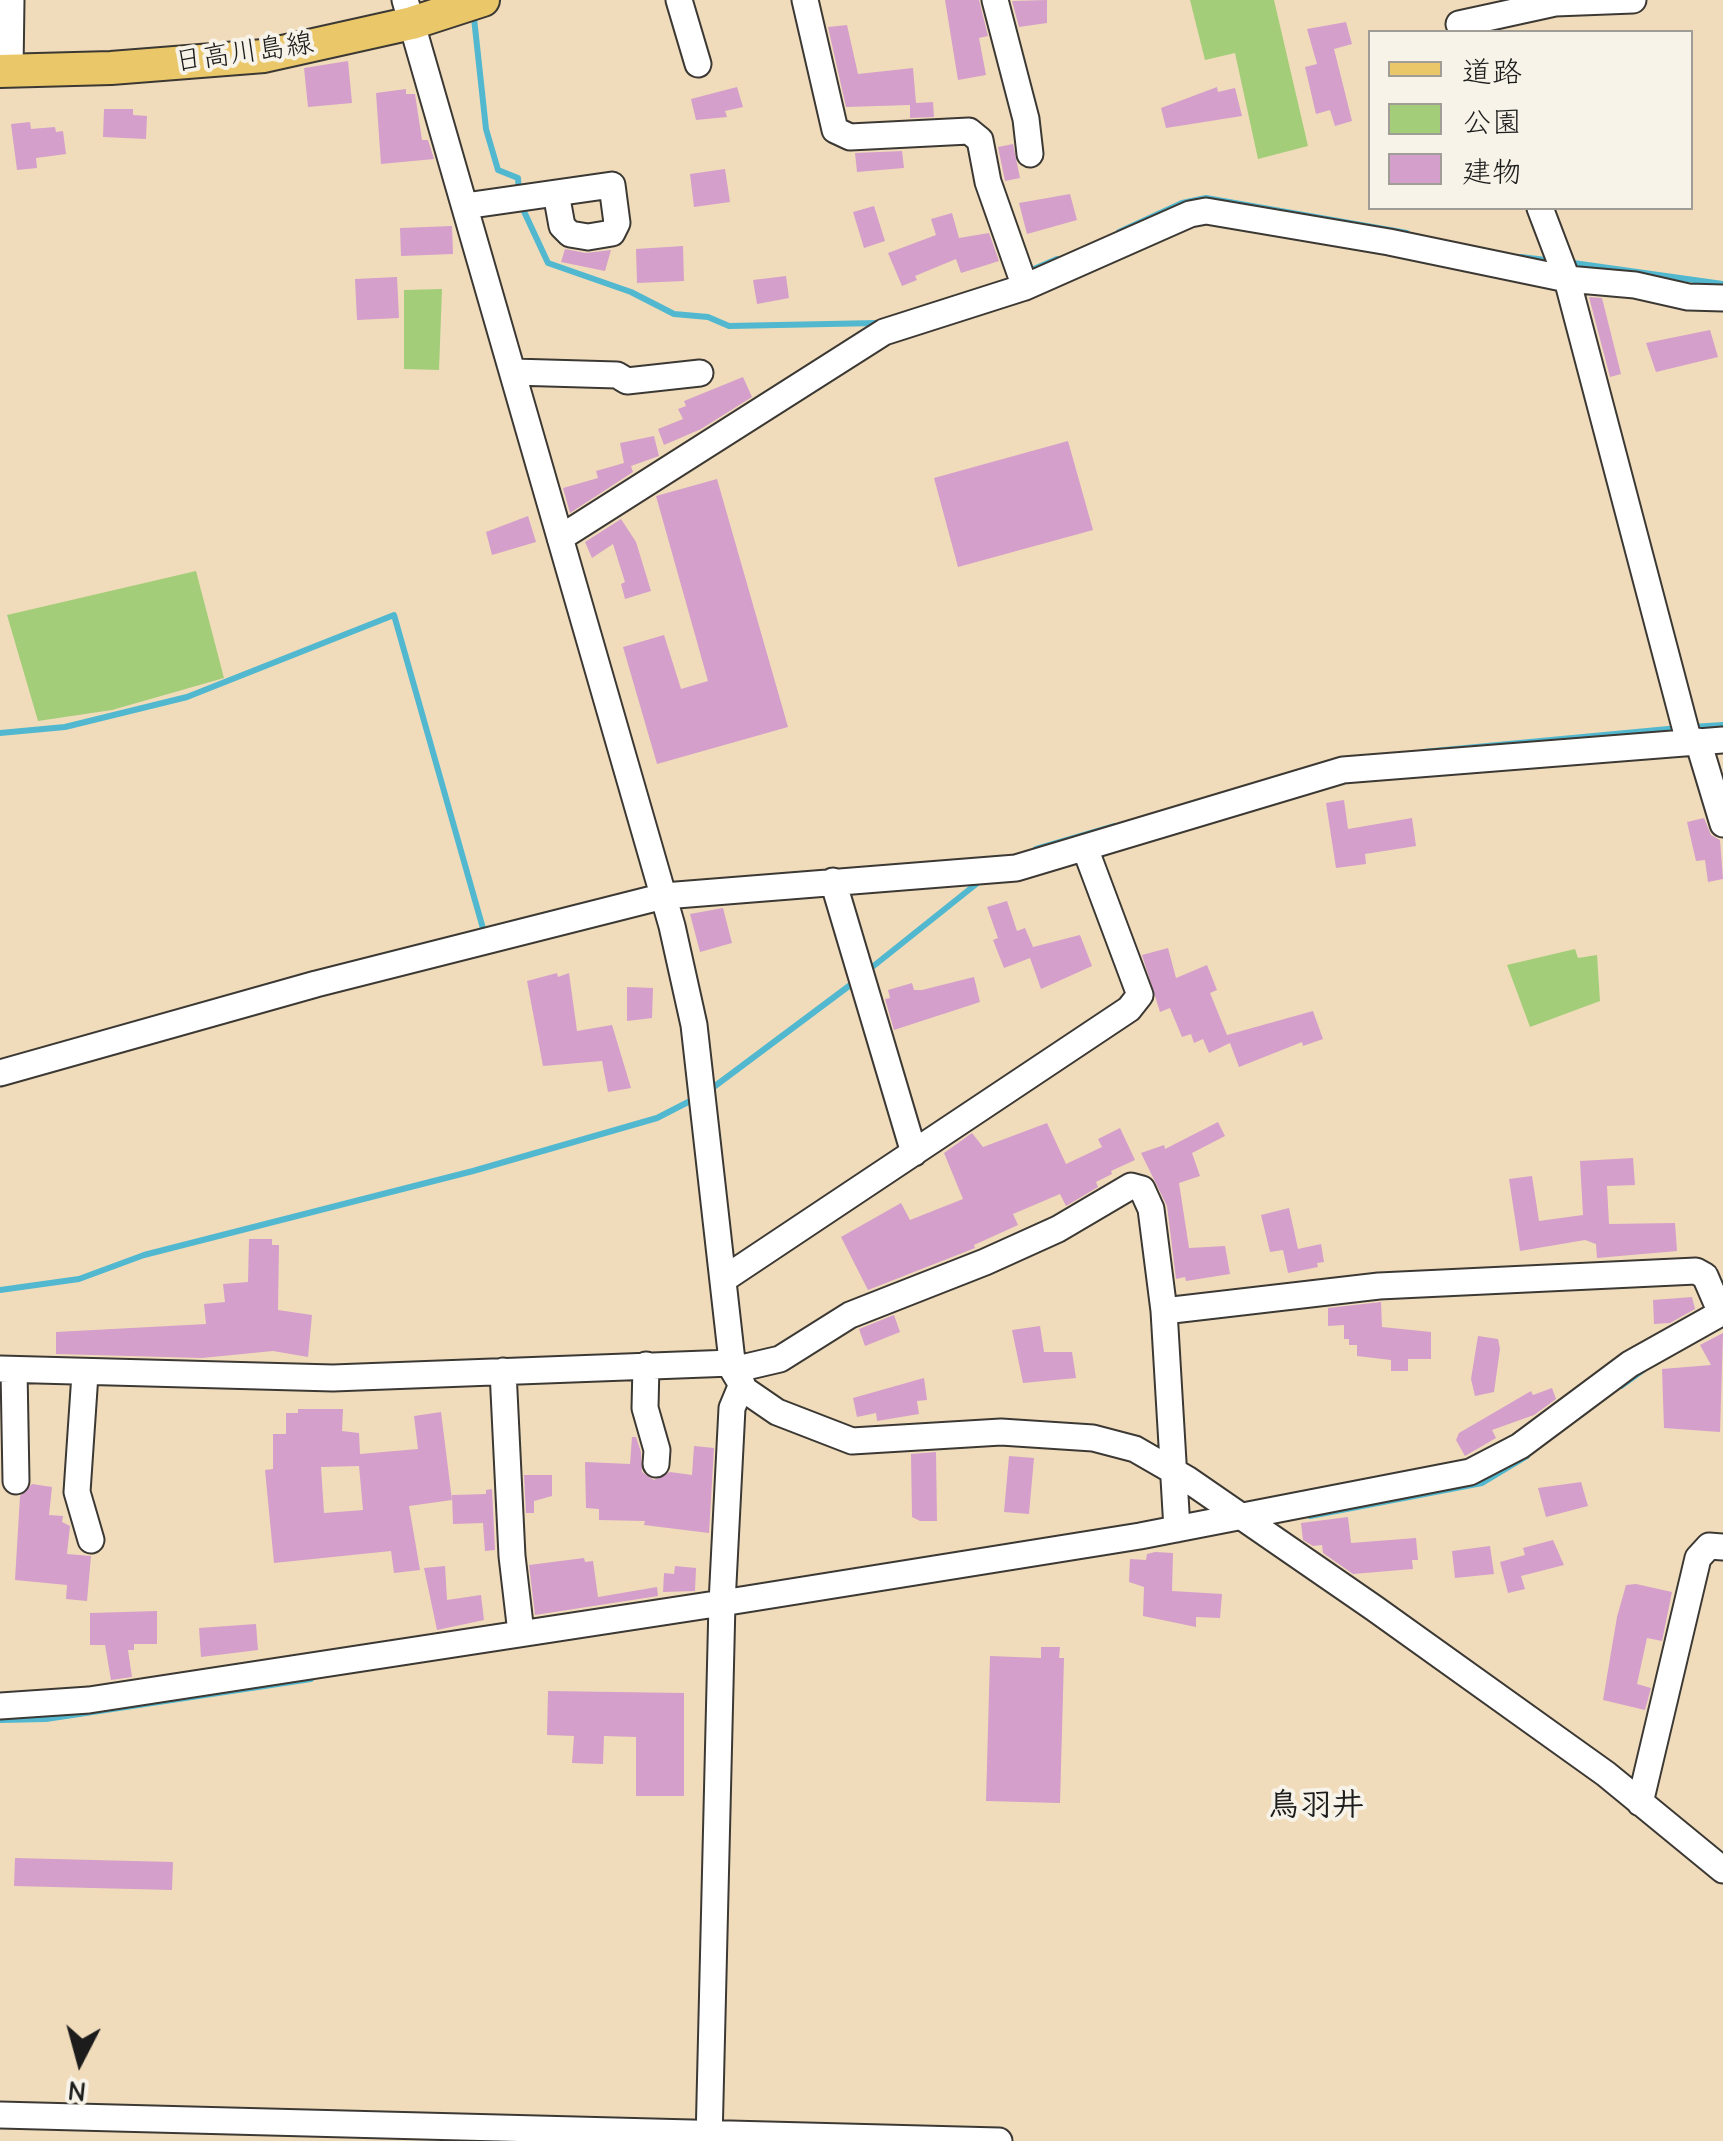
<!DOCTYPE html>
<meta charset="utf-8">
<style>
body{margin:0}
#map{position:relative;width:1723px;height:2141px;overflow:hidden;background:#f0dcbb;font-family:"Comic Neue","Klee One",sans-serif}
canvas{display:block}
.legend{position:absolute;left:1368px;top:30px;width:325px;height:180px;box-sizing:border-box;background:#f7f3e8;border:2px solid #9f9d96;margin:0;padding:12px 18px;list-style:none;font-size:30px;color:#1c1c1c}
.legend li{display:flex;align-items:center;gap:20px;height:50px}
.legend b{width:50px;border:2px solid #9f9d96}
.north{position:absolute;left:30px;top:2011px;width:100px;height:100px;-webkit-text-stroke:8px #f7f3e8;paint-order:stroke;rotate:186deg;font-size:28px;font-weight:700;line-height:40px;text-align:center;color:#1c1c1c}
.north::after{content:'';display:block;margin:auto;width:35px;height:45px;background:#1c1c1c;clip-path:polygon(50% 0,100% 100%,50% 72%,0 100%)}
</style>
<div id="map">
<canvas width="1723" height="2141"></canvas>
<ul class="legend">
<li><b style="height:12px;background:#eac769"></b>道路</li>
<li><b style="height:28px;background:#a3cd79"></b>公園</li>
<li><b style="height:28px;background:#d49fca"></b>建物</li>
</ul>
<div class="north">N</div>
</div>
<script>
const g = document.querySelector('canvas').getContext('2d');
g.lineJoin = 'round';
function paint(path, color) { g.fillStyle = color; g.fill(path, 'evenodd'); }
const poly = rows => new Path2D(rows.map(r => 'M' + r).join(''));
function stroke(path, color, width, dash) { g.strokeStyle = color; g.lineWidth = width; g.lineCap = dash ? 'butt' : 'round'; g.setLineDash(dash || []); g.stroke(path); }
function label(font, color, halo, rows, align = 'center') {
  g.font = font + ' "Comic Neue","Klee One",sans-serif'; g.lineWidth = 8; g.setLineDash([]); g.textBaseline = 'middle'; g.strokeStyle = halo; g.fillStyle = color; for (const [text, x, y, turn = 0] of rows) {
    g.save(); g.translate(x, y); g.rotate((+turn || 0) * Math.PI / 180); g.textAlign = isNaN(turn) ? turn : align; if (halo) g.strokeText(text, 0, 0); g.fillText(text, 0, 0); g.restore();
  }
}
paint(poly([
 [1190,0,1274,0,1308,146,1258,159,1235,53,1205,60],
 [442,289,439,370,404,369,404,290],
 [196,571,224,678,112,710,38,721,7,615],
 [1575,949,1578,958,1597,955,1600,1001,1530,1027,1507,965]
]), '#a3cd79');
stroke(poly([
 [474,18,486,129,498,170,518,178,519,193],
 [521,205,548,263,631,292,674,314,708,317,729,326,878,323],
 [1119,232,1182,203,1206,198,1407,233],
 [1521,257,1554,261],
 [1566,262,1723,284],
 [1027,272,1057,259],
 [1692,727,1723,725],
 [0,733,65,727,187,697,394,615,484,932],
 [1423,752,1679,728],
 [1036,849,1115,826],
 [866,972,985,877],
 [707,1092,857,980],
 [0,1290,79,1279,144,1255,473,1171,657,1118,696,1098],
 [1621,1386,1643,1370],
 [1310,1516,1482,1483,1527,1456],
 [0,1720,46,1719,311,1679]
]), '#51b8cf', 6);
paint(poly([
 [945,0,979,0,988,36,979,38,986,75,958,80],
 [1047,0,1047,23,1019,27,1012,1],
 [1346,22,1352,44,1334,49,1352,121,1335,126,1330,110,1316,114,1305,67,1317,64,1307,29],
 [847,25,858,74,913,68,916,103,933,102,934,117,910,118,910,105,846,107,828,27],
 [348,61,352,103,308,107,304,68],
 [737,87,743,107,725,111,727,117,696,120,691,99],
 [1217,87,1218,92,1235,88,1242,116,1166,128,1161,108],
 [406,89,406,94,415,94,422,140,428,140,434,159,381,164,376,93],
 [104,109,133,109,133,115,147,116,146,139,103,137],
 [30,122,31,129,55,127,56,132,63,131,66,154,36,158,37,168,17,170,11,124],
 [1013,144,1020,178,1005,181,998,147],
 [902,151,904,168,857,172,855,153],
 [725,169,730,202,694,207,690,174],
 [1070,194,1077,220,1027,234,1019,203],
 [874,206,885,241,864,248,853,212],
 [952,213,959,238,989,233,999,261,961,273,956,259,915,276,917,280,902,286,888,253,936,235,931,219],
 [452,226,453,254,401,256,400,228],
 [683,246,684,281,637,283,636,249],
 [565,249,586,253,611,250,605,271,561,262],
 [786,276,789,298,757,304,753,280],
 [397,277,399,318,357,320,355,279],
 [1589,297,1602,298,1621,374,1610,377],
 [1710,330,1718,357,1656,372,1646,343],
 [743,377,752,397,701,429,664,445,658,429,683,419,678,409,686,406,684,401],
 [654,436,659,456,631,466,633,472,570,513,563,488,598,478,596,471,624,463,620,443],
 [1068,441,1093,530,958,567,934,478],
 [717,479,788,727,657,764,623,647,664,635,681,689,708,681,656,496],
 [528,516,536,542,492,555,486,532],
 [621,519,636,542,651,591,625,599,621,584,625,582,613,544,592,558,585,542],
 [1344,800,1348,829,1412,818,1416,846,1365,854,1366,864,1336,868,1326,803],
 [1704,818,1711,835,1720,840,1723,879,1708,882,1705,860,1696,861,1687,822],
 [1007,901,1017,931,1025,928,1033,947,1080,935,1092,966,1041,989,1030,958,1004,968,993,940,998,938,987,907],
 [723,908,732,943,700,952,690,914],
 [1168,948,1176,978,1207,965,1217,990,1210,993,1227,1035,1313,1011,1323,1039,1303,1046,1302,1042,1239,1067,1230,1043,1209,1053,1203,1039,1194,1043,1191,1034,1182,1037,1170,1008,1160,1012,1142,955],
 [557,973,558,977,569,973,577,1031,612,1025,631,1088,608,1092,602,1061,543,1066,527,981],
 [974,977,980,1002,894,1030,885,999,890,998,888,990,912,983,914,990,922,990],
 [627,987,653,988,652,1018,627,1021],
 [1218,1122,1225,1136,1192,1153,1200,1176,1179,1183,1189,1248,1225,1246,1230,1274,1186,1281,1185,1277,1176,1279,1167,1206,1141,1153,1164,1145,1165,1149],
 [1047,1123,1066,1164,1102,1147,1098,1139,1120,1128,1135,1160,1111,1171,1112,1174,1096,1182,1098,1187,1066,1206,1060,1194,1013,1214,1018,1225,974,1245,975,1248,868,1290,841,1237,901,1203,910,1220,963,1199,944,1153,972,1133,983,1147],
 [1633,1158,1635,1185,1607,1186,1609,1224,1675,1223,1677,1251,1597,1258,1596,1244,1585,1240,1520,1251,1509,1179,1532,1176,1539,1221,1583,1215,1580,1161],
 [1289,1208,1298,1249,1321,1244,1324,1262,1317,1263,1318,1267,1288,1273,1283,1250,1270,1252,1261,1215],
 [249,1239,272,1239,272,1245,279,1245,278,1310,312,1315,308,1357,273,1351,202,1358,56,1354,56,1332,206,1324,204,1304,225,1302,223,1284,248,1282],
 [1692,1297,1695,1309,1670,1323,1654,1324,1653,1300],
 [1381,1302,1382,1327,1431,1332,1431,1359,1408,1359,1408,1371,1391,1371,1391,1360,1357,1356,1357,1345,1349,1345,1349,1339,1344,1339,1344,1325,1328,1326,1328,1308],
 [894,1315,900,1332,865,1346,859,1329],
 [1040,1326,1044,1352,1072,1352,1076,1378,1023,1383,1012,1330],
 [1723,1333,1720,1432,1664,1428,1662,1369,1711,1365,1700,1345],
 [1478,1336,1498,1339,1500,1349,1494,1392,1475,1396,1471,1379],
 [924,1378,927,1400,917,1401,919,1414,877,1421,876,1413,857,1417,853,1398],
 [1552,1388,1556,1399,1534,1415,1492,1430,1496,1438,1465,1456,1456,1440,1459,1433,1531,1391,1533,1395],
 [298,1409,343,1409,342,1431,359,1433,360,1454,418,1449,414,1416,441,1412,452,1500,409,1506,420,1570,394,1573,391,1551,274,1563,265,1470,273,1469,273,1434,286,1434,286,1413,298,1413],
 [359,1466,363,1510,324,1513,321,1467],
 [632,1437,636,1437,641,1452,642,1472,654,1480,670,1472,692,1475,694,1446,714,1448,709,1533,644,1525,645,1521,599,1520,599,1509,586,1508,585,1462,630,1464],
 [936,1452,937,1521,920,1521,912,1517,911,1454],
 [1009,1456,1034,1458,1029,1514,1004,1512],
 [524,1475,552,1475,552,1496,534,1501,534,1513,526,1513],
 [1581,1482,1588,1506,1546,1517,1538,1488],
 [32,1484,52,1487,49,1515,63,1516,62,1522,70,1526,67,1554,91,1556,87,1601,66,1599,67,1585,15,1580,20,1496],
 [492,1489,495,1550,485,1551,483,1523,453,1524,452,1495,486,1494,486,1490],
 [1348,1517,1351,1543,1416,1538,1418,1560,1412,1560,1413,1569,1353,1574,1323,1553,1322,1545,1313,1546,1303,1540,1301,1523],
 [1553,1540,1564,1565,1521,1576,1525,1589,1508,1593,1500,1562,1525,1555,1523,1548],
 [1490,1546,1494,1574,1455,1578,1452,1551],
 [1155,1552,1173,1553,1172,1591,1222,1594,1220,1618,1196,1617,1196,1627,1143,1616,1144,1587,1129,1582,1130,1559,1146,1560,1147,1554],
 [584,1558,585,1562,593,1561,598,1597,657,1587,658,1596,535,1615,529,1565],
 [445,1566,447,1600,481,1595,484,1620,437,1630,424,1568],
 [675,1566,696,1568,695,1591,663,1592,664,1573,674,1574],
 [1636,1584,1672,1592,1662,1641,1647,1638,1637,1684,1651,1688,1645,1710,1603,1700,1617,1617,1626,1585],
 [157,1611,157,1644,134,1644,134,1650,128,1650,132,1677,111,1680,105,1645,90,1645,90,1613],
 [256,1624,258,1650,201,1657,199,1628],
 [1041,1647,1060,1647,1059,1658,1064,1658,1060,1803,986,1801,990,1656,1041,1658],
 [548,1691,684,1693,684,1796,636,1796,636,1737,604,1736,603,1764,572,1763,574,1736,547,1735],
 [15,1858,173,1862,172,1890,14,1886]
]), '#d49fca');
const minor = poly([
 [405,0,672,926,694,1025,733,1370,745,1390,777,1412,852,1441,1001,1432,1093,1438,1135,1449,1187,1479,1374,1608,1606,1774,1723,1870],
 [679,0,698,64],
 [805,0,835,130,850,137,969,131,980,140,988,182,1025,287],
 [995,0,1026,119,1030,154],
 [1459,24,1555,3,1633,0],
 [10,70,11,0],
 [465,206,612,185,617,223,612,233,588,237,570,234,562,226,556,193],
 [1540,208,1567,279,1689,742],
 [513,372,617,375,627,381,700,373],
 [560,538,884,332,1025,287,1190,214,1206,211,1389,242,1567,279,1635,285,1688,297,1723,298],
 [1698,741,1723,824],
 [833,881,914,1153],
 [0,1073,316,984,664,896,1016,868,1343,770,1723,740],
 [724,1279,1129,1009,1140,995,1085,848],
 [1164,1311,1379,1286,1696,1271,1705,1276,1721,1313],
 [646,1365,645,1408,657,1450,656,1464],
 [0,1369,333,1378,732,1363],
 [14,1370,16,1481],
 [733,1370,780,1359,850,1315,985,1262,1058,1229,1131,1186,1142,1189,1151,1209,1164,1311,1177,1529],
 [503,1371,512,1556,521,1633],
 [85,1374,77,1492,91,1540],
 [0,1706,89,1700,722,1603,1140,1536,1470,1472,1520,1446,1630,1364,1723,1312],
 [1640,1803,1698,1558,1709,1546,1723,1547],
 [0,2115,999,2141],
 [709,2141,722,1603,732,1408,742,1384]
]);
const major = poly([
 [0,71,111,68,264,56,412,23,483,0]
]);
stroke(minor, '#3c3934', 29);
stroke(major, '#3c3934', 36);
stroke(minor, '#fff', 25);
stroke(major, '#eac769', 32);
label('28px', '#1c1c1c', '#f7f3e8', [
 ["日高川島線",244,53,-8]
]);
label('bold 32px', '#1c1c1c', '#f7f3e8', [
 ["鳥羽井",1316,1806]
]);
</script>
